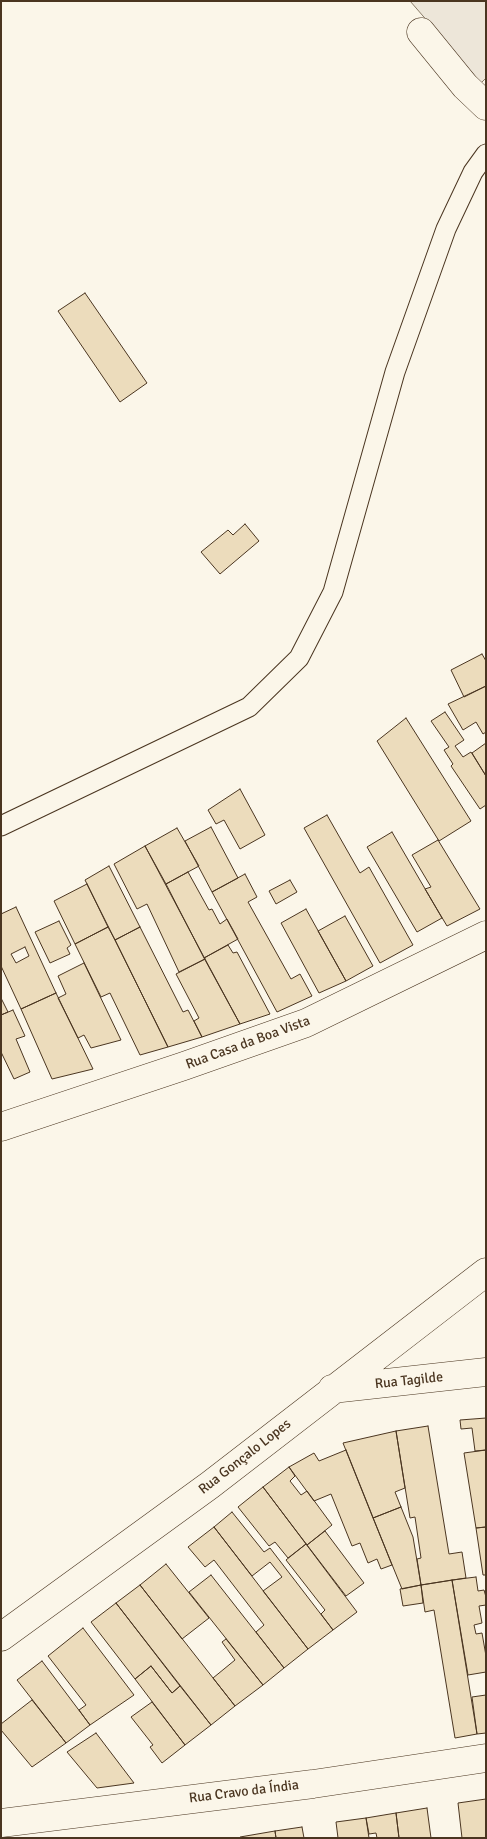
<!DOCTYPE html>
<meta charset="utf-8">
<style>
body{margin:0}
#map{position:relative;width:487px;height:1839px;overflow:hidden;background:#fbf6e9;font-family:Signika,sans-serif}
canvas{display:block}
.frame{position:absolute;inset:0;border:2px solid #4a3520;pointer-events:none}
</style>
<div id="map">
<canvas width="487" height="1839"></canvas>
<div class="frame"></div>
</div>
<script>
const g = document.querySelector('canvas').getContext('2d');
g.lineJoin = 'round';
function paint(path, color) { g.fillStyle = color; g.fill(path, 'evenodd'); }
const poly = rows => new Path2D(rows.map(r => 'M' + r).join(''));
function stroke(path, color, width, dash) { g.strokeStyle = color; g.lineWidth = width; g.lineCap = dash ? 'butt' : 'round'; g.setLineDash(dash || []); g.stroke(path); }
function label(font, color, halo, rows, align = 'center') {
  g.font = font + ' Signika,sans-serif'; g.lineWidth = 4; g.setLineDash([]); g.textBaseline = 'middle'; g.strokeStyle = halo; g.fillStyle = color; for (const [text, x, y, turn = 0] of rows) {
    g.save(); g.translate(x, y); g.rotate((+turn || 0) * Math.PI / 180); g.textAlign = isNaN(turn) ? turn : align; if (halo) g.strokeText(text, 0, 0); g.fillText(text, 0, 0); g.restore();
  }
}
const green = poly([
 [410,1,486,1,486,78,481,83,410,1]
]);
paint(green, '#ede6d9');
stroke(green, '#887966', 1);
const building = poly([
 [85,293,147,383,120,402,58,311,85,293],
 [245,524,259,541,220,574,201,552,228,530,233,535,245,524],
 [482,654,486,661,486,686,464,697,451,670,482,654],
 [486,686,486,732,483,734,476,722,463,730,448,704,486,686],
 [445,712,464,740,455,746,463,757,471,752,486,776,486,805,480,809,451,766,453,764,444,750,449,747,431,721,445,712],
 [406,718,471,821,439,841,377,741,406,718],
 [486,743,486,776,472,753,486,743],
 [240,789,265,835,240,849,224,820,216,824,208,810,240,789],
 [327,815,360,873,369,867,413,945,380,963,304,828,327,815],
 [211,827,238,878,212,892,185,841,211,827],
 [177,828,199,866,166,884,145,846,177,828],
 [392,832,442,918,417,932,367,847,392,832],
 [438,840,480,909,447,926,425,889,431,887,412,855,438,840],
 [145,846,205,959,179,972,147,904,137,909,114,864,145,846],
 [109,866,140,927,115,940,85,880,109,866],
 [188,872,209,910,212,909,220,924,227,919,238,939,204,958,166,884,188,872],
 [245,874,257,897,248,902,291,979,300,974,312,996,277,1012,212,892,245,874],
 [290,880,297,892,276,904,269,891,290,880],
 [87,884,108,927,75,944,54,901,87,884],
 [16,907,56,993,21,1009,1,966,1,914,16,907],
 [25,947,29,956,16,963,11,954,25,947],
 [306,909,346,981,319,993,281,923,306,909],
 [345,916,373,966,346,981,318,931,345,916],
 [59,921,71,945,67,948,70,954,50,963,35,932,59,921],
 [108,927,115,940,168,1047,140,1055,110,993,101,997,75,944,108,927],
 [140,927,183,1012,188,1010,202,1037,168,1047,115,940,140,927],
 [228,945,233,953,237,952,270,1014,240,1024,204,958,228,945],
 [205,959,240,1024,202,1037,194,1021,199,1018,176,974,205,959],
 [84,963,121,1040,91,1048,84,1035,78,1038,58,998,66,994,58,976,84,963],
 [56,993,93,1069,52,1079,21,1009,56,993],
 [1,998,8,1012,1,1015,1,998],
 [13,1010,25,1036,16,1039,30,1072,14,1079,1,1052,1,1015,13,1010],
 [486,1418,486,1450,475,1451,472,1428,461,1429,460,1420,486,1418],
 [428,1426,449,1554,462,1552,466,1578,421,1585,417,1559,421,1558,415,1517,410,1518,396,1431,428,1426],
 [396,1431,405,1488,395,1492,401,1507,373,1518,343,1443,396,1431],
 [346,1450,392,1565,381,1569,377,1559,368,1563,360,1543,352,1546,331,1494,314,1501,289,1467,314,1453,319,1461,346,1450],
 [486,1450,486,1527,476,1528,464,1453,486,1450],
 [289,1467,295,1476,290,1481,301,1495,307,1491,332,1525,307,1545,263,1487,289,1467],
 [263,1487,306,1544,288,1558,275,1542,269,1546,238,1507,263,1487],
 [401,1507,413,1537,421,1585,402,1589,373,1518,401,1507],
 [232,1512,264,1552,270,1548,333,1630,308,1649,263,1591,282,1577,270,1562,252,1576,214,1527,232,1512],
 [214,1527,308,1649,284,1668,256,1632,264,1625,214,1560,205,1567,188,1547,214,1527],
 [486,1527,486,1575,483,1575,476,1528,486,1527],
 [325,1531,364,1583,346,1596,307,1545,325,1531],
 [306,1544,357,1612,333,1630,321,1614,325,1610,286,1560,306,1544],
 [166,1564,209,1618,182,1639,140,1585,166,1564],
 [211,1575,284,1668,263,1685,189,1592,211,1575],
 [476,1577,478,1591,484,1590,486,1597,486,1605,479,1606,482,1623,474,1625,476,1634,482,1633,486,1656,486,1672,468,1675,452,1580,476,1577],
 [452,1580,477,1734,455,1738,434,1610,425,1612,421,1585,452,1580],
 [140,1585,235,1706,211,1725,116,1603,140,1585],
 [421,1585,423,1603,403,1606,400,1589,421,1585],
 [116,1603,180,1686,172,1693,151,1666,135,1679,91,1622,116,1603],
 [83,1628,134,1695,90,1725,79,1710,86,1705,48,1656,83,1628],
 [226,1639,263,1685,235,1706,213,1678,235,1660,222,1642,226,1639],
 [42,1661,90,1725,66,1743,17,1680,42,1661],
 [151,1666,172,1693,180,1686,211,1725,185,1745,135,1679,151,1666],
 [486,1695,486,1733,477,1734,472,1697,486,1695],
 [32,1700,66,1743,32,1767,1,1730,1,1724,32,1700],
 [152,1702,185,1745,162,1763,150,1747,153,1745,131,1717,152,1702],
 [96,1733,134,1783,97,1788,67,1752,96,1733],
 [486,1799,486,1838,462,1838,458,1803,486,1799],
 [427,1808,431,1838,399,1838,396,1813,427,1808],
 [396,1813,399,1838,377,1838,376,1833,369,1834,366,1818,396,1813],
 [366,1818,369,1838,338,1838,336,1822,366,1818],
 [302,1827,304,1838,276,1838,275,1831,302,1827],
 [275,1831,276,1838,240,1838,240,1837,275,1831]
]);
paint(building, '#ecdcbc');
stroke(building, '#4a3520', 1);
const service = poly([
 [1,826,249,707,299,658,333,592,395,372,446,229,473,172,486,154]
]);
const minor = poly([
 [421,32,465,86,486,106],
 [1,1127,184,1066,306,1023,486,935],
 [332,1389,486,1372],
 [1,1637,210,1485,486,1272],
 [1,1823,313,1784,486,1758]
]);
stroke(service, '#4a3520', 21);
stroke(minor, '#4a3520', 29);
stroke(service, '#fbf6e9', 19);
stroke(minor, '#fbf6e9', 28);
label('14px', '#4a3520', '#fbf6e9', [
 ["Rua Casa da Boa Vista",248,1043,-20],
 ["Rua Tagilde",409,1381,-6],
 ["Rua Gonçalo Lopes",245,1457,-38],
 ["Rua Cravo da Índia",244,1792,-7]
]);
</script>
